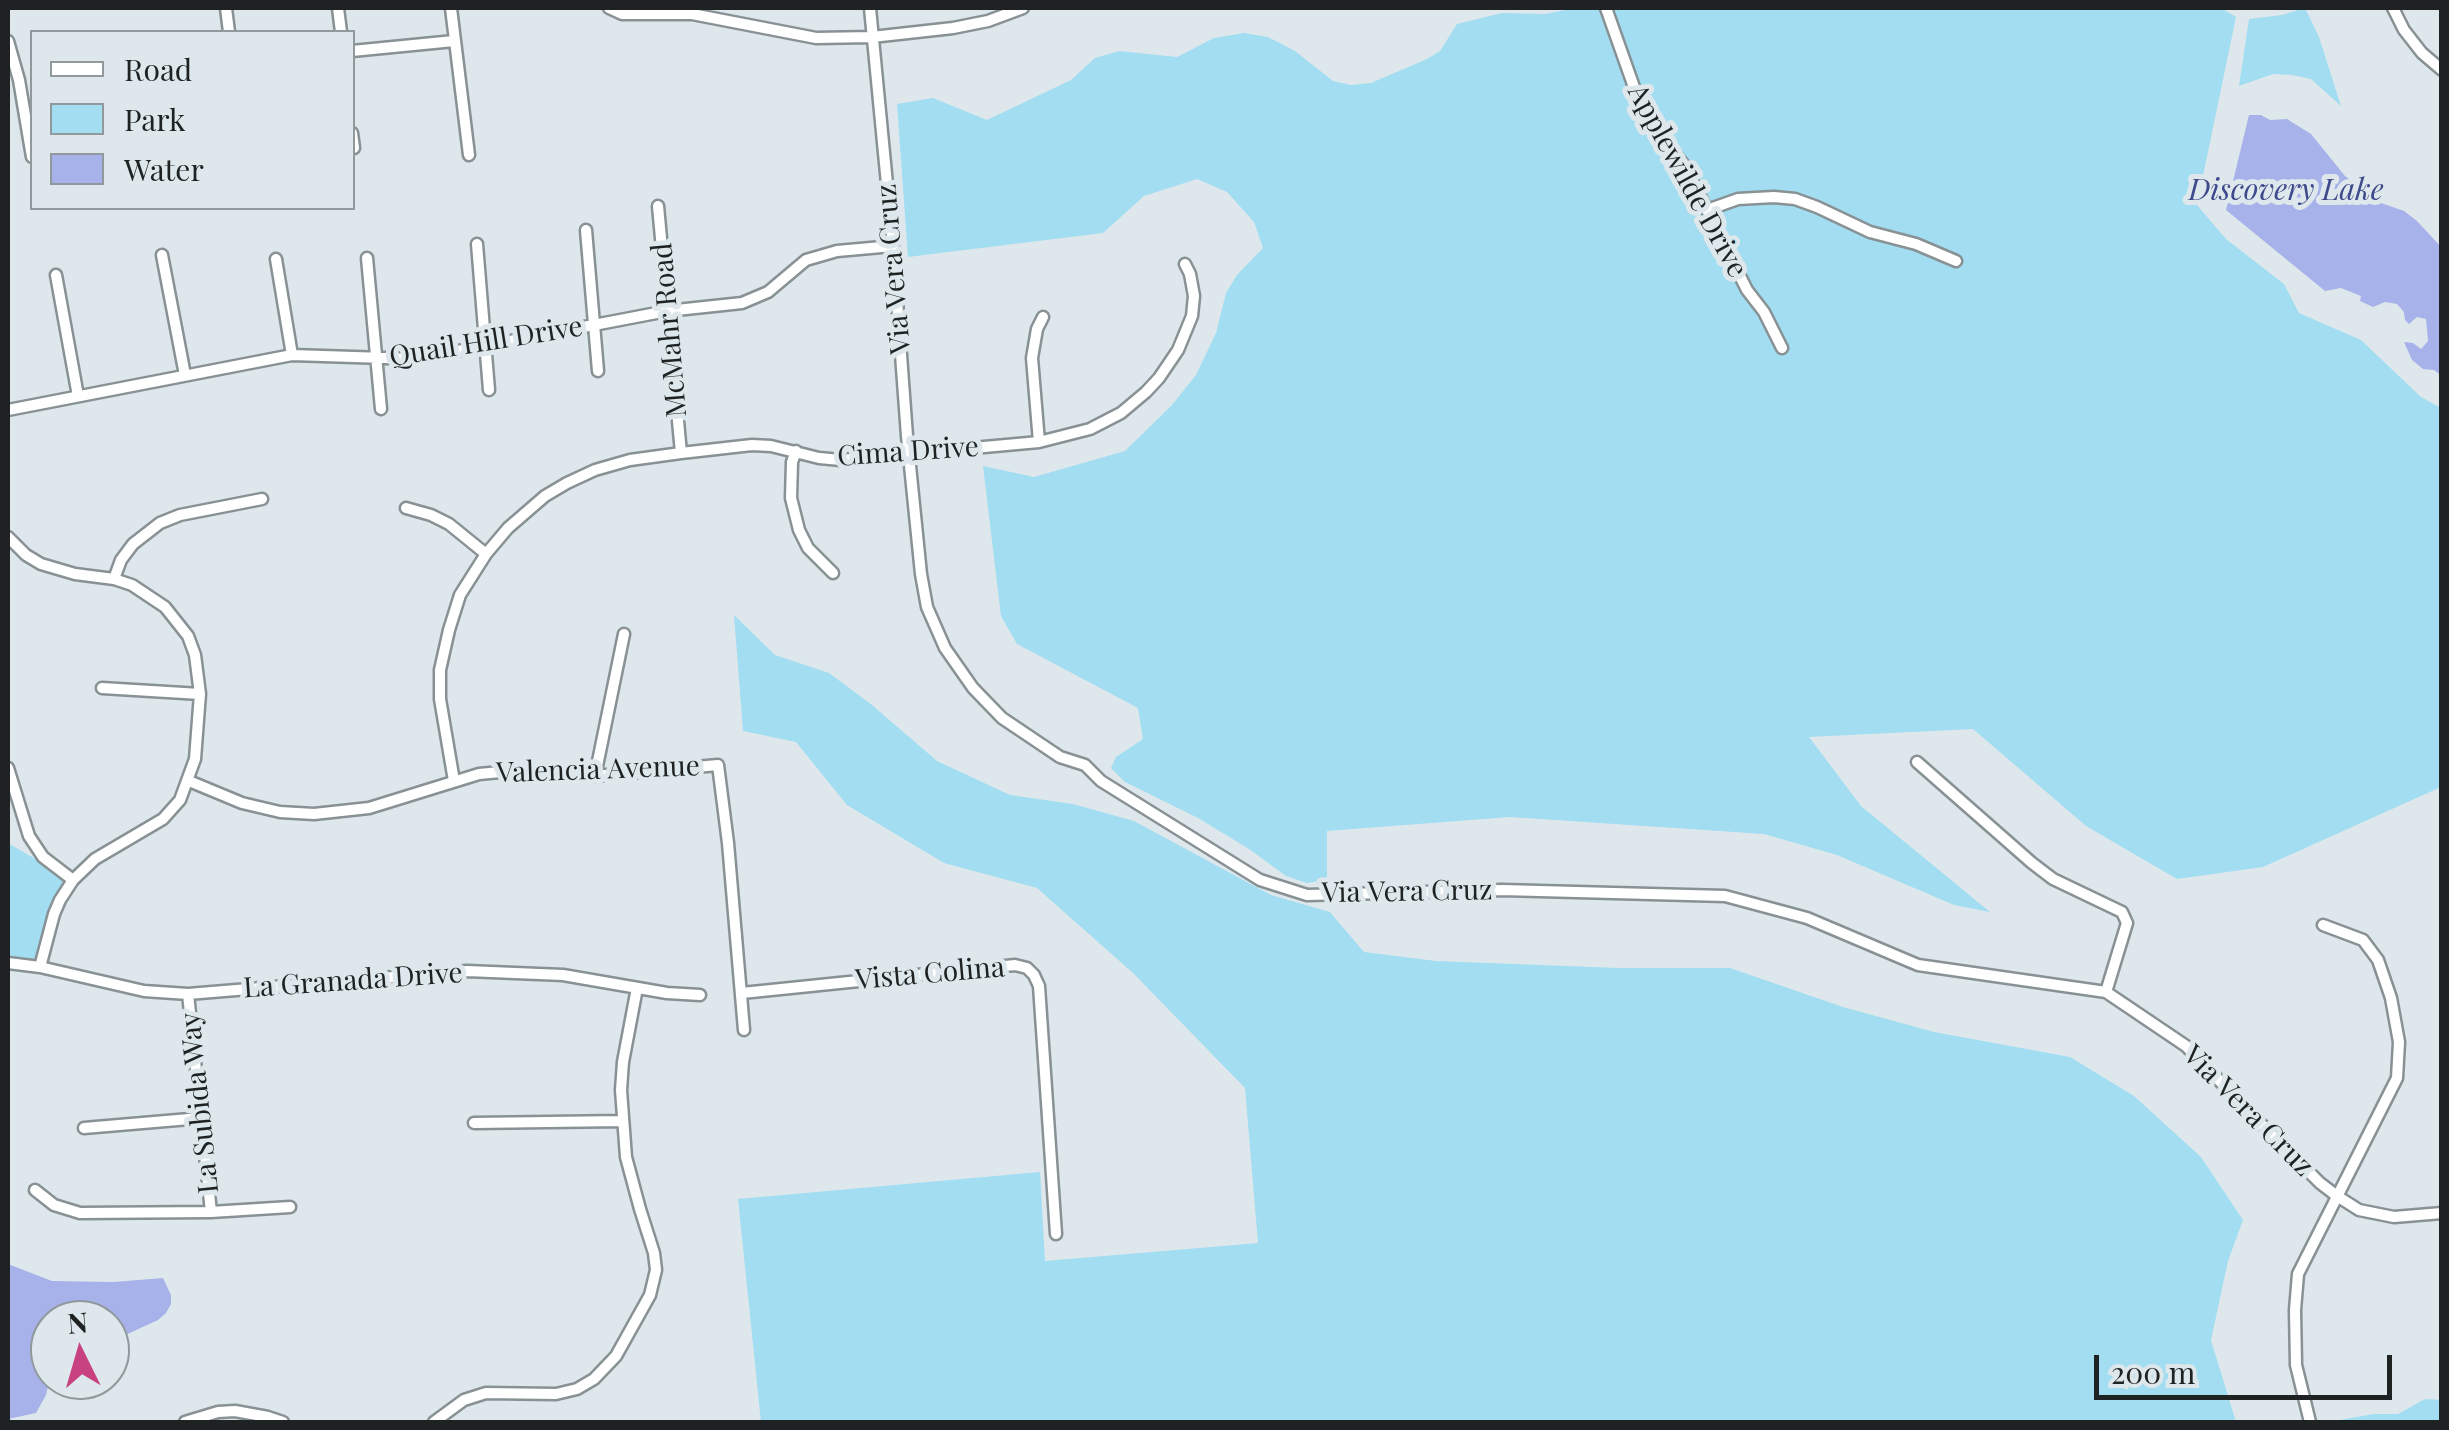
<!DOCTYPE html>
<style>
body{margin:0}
#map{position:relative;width:2449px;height:1430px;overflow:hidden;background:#dee8ec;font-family:"Playfair Display",serif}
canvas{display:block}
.frame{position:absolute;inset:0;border:10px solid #1e2223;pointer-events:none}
.legend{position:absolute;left:30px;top:30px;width:325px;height:180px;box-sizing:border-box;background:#dee8ec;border:2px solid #91999c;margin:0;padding:12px 18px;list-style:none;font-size:30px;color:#1e2223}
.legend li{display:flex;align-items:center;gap:20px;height:50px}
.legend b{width:50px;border:2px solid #91999c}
.north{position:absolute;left:30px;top:1300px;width:100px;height:100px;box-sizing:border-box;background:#dee8ec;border:2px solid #91999c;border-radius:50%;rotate:355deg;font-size:28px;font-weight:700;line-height:40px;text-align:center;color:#1e2223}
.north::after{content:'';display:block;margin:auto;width:35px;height:45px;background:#c84281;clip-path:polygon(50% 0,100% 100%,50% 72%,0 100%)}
.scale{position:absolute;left:2094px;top:1355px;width:298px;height:45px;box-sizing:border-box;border:5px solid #1e2223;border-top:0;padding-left:12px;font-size:30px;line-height:35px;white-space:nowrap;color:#1e2223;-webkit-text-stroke:8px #dee8ec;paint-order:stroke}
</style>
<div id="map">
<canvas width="2449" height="1430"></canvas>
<div class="frame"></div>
<ul class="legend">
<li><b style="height:12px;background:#fff"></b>Road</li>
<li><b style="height:28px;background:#a2ddf1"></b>Park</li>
<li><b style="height:28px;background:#a6b2e9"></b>Water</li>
</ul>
<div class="north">N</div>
<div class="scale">200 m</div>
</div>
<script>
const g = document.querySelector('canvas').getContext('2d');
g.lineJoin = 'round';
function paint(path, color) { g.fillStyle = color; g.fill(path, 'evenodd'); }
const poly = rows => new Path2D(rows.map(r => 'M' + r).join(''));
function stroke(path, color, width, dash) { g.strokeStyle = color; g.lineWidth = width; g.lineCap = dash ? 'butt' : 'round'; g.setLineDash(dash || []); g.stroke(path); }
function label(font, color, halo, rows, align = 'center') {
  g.font = font + ' "Playfair Display",serif'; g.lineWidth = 10; g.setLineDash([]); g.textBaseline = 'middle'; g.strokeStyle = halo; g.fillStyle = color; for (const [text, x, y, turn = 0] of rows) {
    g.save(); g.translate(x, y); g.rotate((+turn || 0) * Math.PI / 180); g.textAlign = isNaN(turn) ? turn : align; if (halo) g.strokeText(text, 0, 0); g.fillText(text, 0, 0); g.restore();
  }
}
paint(poly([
 [1576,8,2221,8,2236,17,2197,205,2226,239,2284,284,2299,313,2361,340,2421,397,2441,408,2441,787,2263,867,2177,879,2086,826,1973,729,1809,737,1861,806,1990,912,1954,905,1837,855,1764,834,1510,817,1327,831,1327,880,1307,883,1286,876,1249,849,1198,818,1125,782,1111,768,1116,757,1143,739,1138,708,1017,644,1001,616,983,466,1034,477,1125,451,1172,405,1196,375,1216,333,1226,293,1237,275,1263,248,1254,222,1227,192,1197,179,1144,196,1103,233,908,257,897,104,933,98,987,120,1071,80,1095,58,1119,51,1177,57,1214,38,1244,33,1268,37,1295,51,1333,81,1351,85,1371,83,1427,59,1440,51,1457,24,1502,13,1545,14],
 [2305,8,2319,37,2341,106,2311,79,2292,75,2273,74,2239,86,2249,19,2282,15],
 [734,615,775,655,829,673,872,705,937,761,1010,795,1073,804,1134,821,1271,895,1330,912,1364,952,1436,961,1618,968,1730,968,1843,1007,1934,1032,2070,1057,2134,1096,2201,1157,2243,1220,2228,1261,2211,1340,2236,1422,761,1422,738,1199,1040,1172,1045,1261,1258,1243,1245,1088,1133,973,1037,888,944,863,847,805,796,742,743,731],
 [8,843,73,881,65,892,40,967,8,963],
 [2425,1399,2441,1400,2441,1422,2328,1422,2374,1414,2398,1414]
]), '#a2ddf1');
paint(poly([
 [2249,115,2261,115,2270,120,2287,119,2311,134,2345,176,2381,203,2404,211,2417,221,2441,247,2441,375,2434,370,2423,369,2412,360,2404,342,2413,343,2421,349,2428,341,2426,319,2417,317,2409,324,2405,320,2404,312,2397,304,2385,302,2373,307,2360,301,2361,296,2341,288,2325,291,2226,210],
 [8,1264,52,1281,114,1282,163,1278,171,1295,171,1304,166,1313,158,1320,110,1342,110,1320,50,1320,50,1377,46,1395,36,1413,8,1419]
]), '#a6b2e9');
const minor = poly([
 [226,8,229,32],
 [338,8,341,32],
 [451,8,469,155],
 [609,8,622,14,692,14,816,38,872,37,953,28,988,21,1023,8],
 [870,8,893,246,907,436,921,574,927,607,945,648,973,688,1002,718,1060,757,1085,765,1101,781,1260,880,1307,895,1502,890,1725,896,1807,918,1918,965,2106,992,2186,1046,2266,1129,2320,1183,2337,1196,2359,1210,2394,1217,2442,1213],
 [1606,8,1635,90,1656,132,1685,166,1747,290,1764,312,1782,348],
 [2393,8,2404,30,2422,53,2442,70],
 [8,41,19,80,32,157],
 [352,51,454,41],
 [352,133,354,148],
 [658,206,681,453],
 [1707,210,1738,199,1774,197,1795,199,1817,207,1870,232,1916,244,1956,261],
 [586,230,598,371],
 [477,244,489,390],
 [162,255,185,375],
 [367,258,381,409],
 [276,259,292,355],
 [56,275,78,396],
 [8,410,292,355,416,359,667,311,742,303,768,292,806,260,837,251,893,246],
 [1039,442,1032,358,1037,329,1043,317],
 [796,451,792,462,791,498,799,530,808,548,833,573],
 [406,508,431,515,449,524,486,554],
 [8,537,26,555,41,564,75,574,114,579,132,585,165,607,188,636,195,655,200,694,195,759,180,800,163,819,95,859,73,880,60,900,54,914,40,967],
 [114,579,121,560,133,544,160,523,180,515,262,499],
 [102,688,200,694],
 [1917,762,2032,863,2053,879,2122,912,2127,923,2106,992],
 [8,768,29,836,43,857,73,880],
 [595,776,624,634],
 [189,781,242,803,280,812,314,814,369,808,479,774,511,771,595,776,718,765,728,843,744,1030],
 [454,781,440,699,440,670,449,630,460,595,486,554,508,528,545,496,567,483,595,470,630,460,681,453,752,445,771,446,819,458,841,460,1039,442,1090,429,1121,413,1146,392,1159,378,1178,350,1192,316,1194,296,1190,274,1185,264],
 [8,963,40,967,144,991,188,994,467,971,563,975,667,993,700,995],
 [742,993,1015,965,1027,968,1034,975,1039,986,1056,1234],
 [188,994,211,1212],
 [474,1123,622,1121],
 [84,1128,201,1118],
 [35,1190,54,1205,80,1213,211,1212,290,1207],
 [185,1422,218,1412,235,1411,268,1417,283,1422],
 [434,1422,464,1400,486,1393,556,1394,577,1389,594,1379,616,1356,650,1295,656,1270,654,1253,640,1209,626,1157,621,1090,623,1062,637,988],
 [2310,1422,2296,1365,2295,1310,2298,1274,2397,1078,2399,1042,2391,998,2378,960,2363,940,2323,925]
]);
stroke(minor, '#889194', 15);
stroke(minor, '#fff', 10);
label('28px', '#1e2223', '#dee8ec', [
 ["Applewilde Drive",1687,181,61],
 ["Via Vera Cruz",894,269,-95],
 ["McMahr Road",670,330,-95],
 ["Quail Hill Drive",486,342,-9],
 ["Cima Drive",908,452,-4],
 ["Valencia Avenue",598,770,-2],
 ["Via Vera Cruz",1407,892,-1],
 ["Vista Colina",930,974,-5],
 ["La Granada Drive",353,981,-4],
 ["La Subida Way",200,1103,-96],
 ["Via Vera Cruz",2248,1111,45]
]);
label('italic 30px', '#3f4a8c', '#dee8ec', [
 ["Discovery Lake",2286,191]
]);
</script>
